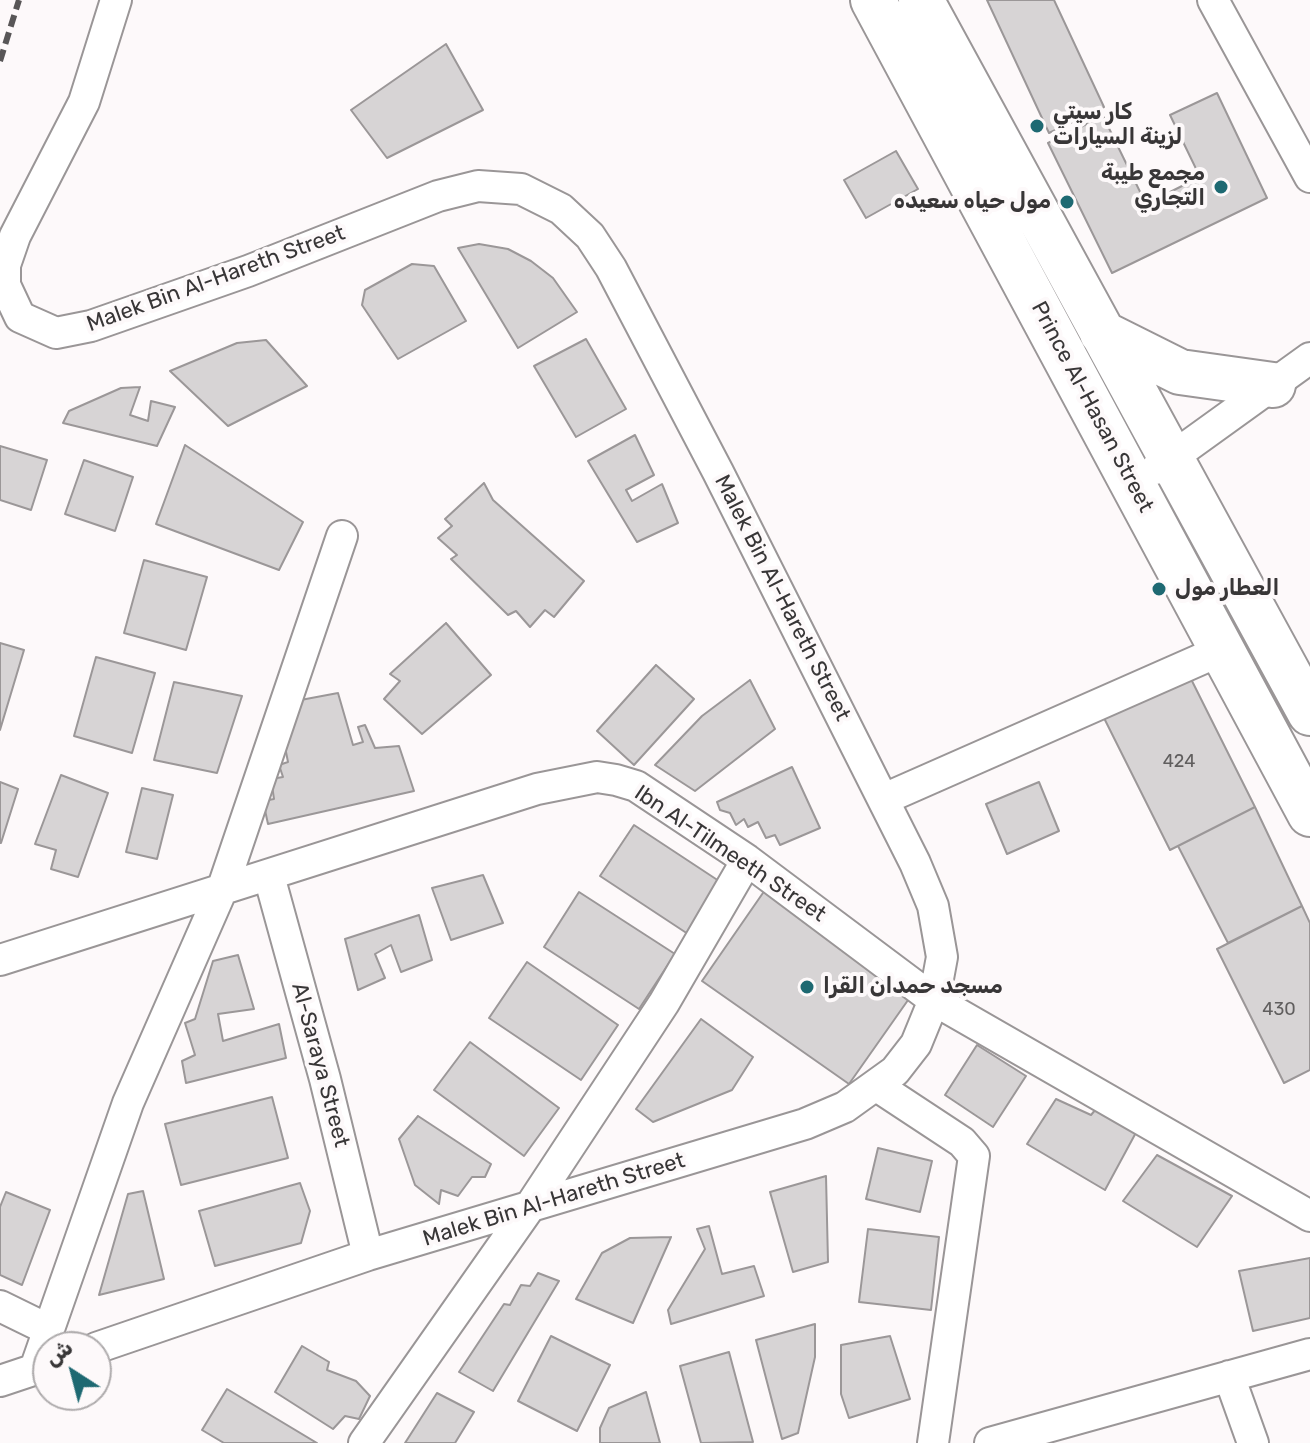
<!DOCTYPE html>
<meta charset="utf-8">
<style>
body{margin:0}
#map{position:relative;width:1310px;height:1443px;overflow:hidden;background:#fdf9fa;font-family:Rubik,"Noto Naskh Arabic",sans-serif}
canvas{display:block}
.north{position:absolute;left:32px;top:1331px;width:80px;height:80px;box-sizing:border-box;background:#fdf9fa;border:2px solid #aeabac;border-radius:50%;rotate:324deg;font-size:22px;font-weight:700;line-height:32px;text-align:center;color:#383637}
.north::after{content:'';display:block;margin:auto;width:28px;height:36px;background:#1e6972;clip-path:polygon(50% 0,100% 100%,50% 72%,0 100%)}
</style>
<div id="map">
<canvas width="1310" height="1443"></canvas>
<div class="north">ش</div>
</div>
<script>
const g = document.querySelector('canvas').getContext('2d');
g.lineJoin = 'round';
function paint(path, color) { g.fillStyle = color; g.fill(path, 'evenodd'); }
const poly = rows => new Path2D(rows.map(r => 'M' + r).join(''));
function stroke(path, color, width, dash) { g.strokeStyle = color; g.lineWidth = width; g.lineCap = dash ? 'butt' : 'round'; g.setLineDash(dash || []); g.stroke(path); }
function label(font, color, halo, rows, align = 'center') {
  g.font = font + ' Rubik,"Noto Naskh Arabic",sans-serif'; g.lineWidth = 8; g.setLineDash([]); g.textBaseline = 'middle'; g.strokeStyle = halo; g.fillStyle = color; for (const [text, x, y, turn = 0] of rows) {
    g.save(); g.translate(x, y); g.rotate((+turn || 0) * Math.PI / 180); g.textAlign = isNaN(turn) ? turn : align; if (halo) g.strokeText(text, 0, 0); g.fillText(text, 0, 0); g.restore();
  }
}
const building = poly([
 [987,0,1054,0,1104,107,1049,133,987,0],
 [446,44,483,110,387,158,351,110,446,44],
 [1217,93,1267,198,1112,273,1048,143,1103,116,1146,204,1200,177,1170,115,1217,93],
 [896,151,918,189,866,218,844,180,896,151],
 [479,244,508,249,531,261,553,278,577,312,518,348,458,248,479,244],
 [412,264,434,266,466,321,398,359,362,305,365,290,412,264],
 [586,339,626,409,576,437,534,366,586,339],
 [266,340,307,386,228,426,170,371,237,343,266,340],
 [140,387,130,415,148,421,151,401,175,407,157,446,63,423,69,411,121,388,140,387],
 [635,435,654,475,626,490,632,501,662,484,678,523,637,542,588,461,635,435],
 [185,445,303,522,279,570,156,524,185,445],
 [0,446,47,460,31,510,0,500,0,446],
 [84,460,133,477,115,531,65,514,84,460],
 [484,483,493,500,584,581,554,617,545,610,530,627,516,611,508,615,451,559,457,555,438,538,452,526,445,519,484,483],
 [144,560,207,577,186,650,124,633,144,560],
 [446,623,491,675,422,734,384,699,400,681,390,674,446,623],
 [0,643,24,650,0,730,0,643],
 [96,657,155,673,132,753,74,736,96,657],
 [656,665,694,699,634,765,597,731,656,665],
 [1188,673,1255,807,1170,850,1103,716,1188,673],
 [750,680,775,729,695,791,655,765,702,716,750,680],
 [174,682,242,696,217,773,154,760,174,682],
 [338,693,353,745,363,742,358,727,365,725,375,748,399,746,414,791,268,824,263,801,274,799,271,779,283,777,279,765,288,762,283,737,292,732,290,702,338,693],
 [792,767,820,828,780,845,775,835,766,838,758,822,748,827,744,819,736,825,730,813,720,810,717,802,792,767],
 [61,775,108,793,78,877,51,869,56,850,35,844,61,775],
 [0,782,18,789,1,843,0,843,0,782],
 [1039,782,1059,831,1007,854,986,804,1039,782],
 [142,788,173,795,157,859,126,852,142,788],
 [1255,807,1302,906,1228,943,1178,846,1255,807],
 [634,825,722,883,688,934,600,876,634,825],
 [483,875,503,923,451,940,432,888,483,875],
 [765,890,913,993,849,1084,702,981,765,890],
 [579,892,675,954,639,1009,544,947,579,892],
 [1302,906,1310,923,1310,1070,1284,1083,1217,949,1302,906],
 [419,915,432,960,401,972,391,945,375,954,385,978,358,990,345,939,419,915],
 [238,955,254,1009,218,1014,223,1041,279,1024,286,1058,186,1083,182,1061,195,1055,185,1023,195,1019,213,961,238,955],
 [527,962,618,1025,581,1080,489,1018,527,962],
 [701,1019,753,1057,732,1090,653,1122,636,1109,701,1019],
 [470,1042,559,1108,524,1156,434,1090,470,1042],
 [977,1045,1026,1076,993,1127,945,1095,977,1045],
 [272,1097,288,1158,181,1185,165,1124,272,1097],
 [1056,1099,1091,1115,1101,1103,1139,1127,1105,1190,1027,1144,1056,1099],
 [418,1116,491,1164,485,1177,472,1177,458,1196,441,1190,439,1204,415,1185,399,1139,418,1116],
 [878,1148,932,1161,920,1212,866,1199,878,1148],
 [1157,1155,1232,1196,1197,1247,1123,1201,1157,1155],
 [826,1176,828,1262,793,1272,770,1192,826,1176],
 [300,1183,310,1211,301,1243,215,1266,199,1211,300,1183],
 [143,1191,164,1279,99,1295,128,1194,143,1191],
 [6,1192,50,1210,22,1285,0,1275,0,1207,6,1192],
 [709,1226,722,1274,754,1266,764,1296,671,1324,668,1310,705,1249,697,1229,709,1226],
 [868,1229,939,1237,931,1310,859,1302,868,1229],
 [671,1237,633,1323,576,1299,602,1253,630,1238,671,1237],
 [1310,1258,1310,1318,1253,1331,1239,1271,1310,1258],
 [538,1273,559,1281,493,1391,459,1372,504,1304,510,1305,521,1285,530,1286,538,1273],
 [815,1324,815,1357,798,1433,782,1439,756,1340,815,1324],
 [551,1336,610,1365,577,1431,518,1401,551,1336],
 [890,1336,910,1399,849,1418,841,1394,841,1345,890,1336],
 [302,1346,329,1362,327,1370,356,1381,370,1396,359,1419,345,1416,333,1429,275,1392,302,1346],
 [729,1352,753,1442,701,1443,680,1366,729,1352],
 [227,1389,317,1443,224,1443,202,1430,227,1389],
 [646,1392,660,1443,600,1443,600,1428,609,1408,646,1392],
 [437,1393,474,1412,455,1443,405,1443,437,1393]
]);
paint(building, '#d7d4d5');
stroke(building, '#9b9798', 2);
const minor = poly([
 [1213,0,1310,177],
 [1156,469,1310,358],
 [884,799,1222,650],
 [269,876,325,1079,368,1255],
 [0,960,537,789,597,777,616,780,636,786,747,860,934,1000,1310,1216],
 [877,1086,962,1142,974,1156,933,1443],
 [0,1306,49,1330],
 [96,1348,368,1255,805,1124,845,1107,895,1071,916,1044,934,1000,942,957,933,906,915,863,718,472,611,268,590,236,561,209,521,189,478,186,438,196,248,271,91,326,56,333,20,317,5,285,5,265,15,236,84,102,116,0],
 [35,1369,128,1103,223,887,342,536],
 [1229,1376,1253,1443],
 [0,1381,48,1365],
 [364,1443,529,1208,664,1003,747,860],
 [990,1443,1310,1354]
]);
const highway = poly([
 [873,0,1310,814],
 [921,0,1310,713],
 [1102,333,1180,372,1273,385]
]);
stroke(minor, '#9a9697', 34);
stroke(highway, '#9a9697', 48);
stroke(minor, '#fff', 30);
stroke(highway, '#fff', 44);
stroke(poly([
 [0,61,19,0]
]), '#585657', 6, [12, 6]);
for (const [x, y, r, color] of [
 [1037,126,8,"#1e6972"],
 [1221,187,8,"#1e6972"],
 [1067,202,8,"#1e6972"],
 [1159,589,8,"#1e6972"],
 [807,987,8,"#1e6972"]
]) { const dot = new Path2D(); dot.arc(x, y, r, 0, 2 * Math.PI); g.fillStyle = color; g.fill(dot); stroke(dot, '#fdf9fa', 3); }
label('18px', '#605e5e', null, [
 ["424",1179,762],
 ["430",1279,1010]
]);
label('bold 22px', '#383637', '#fdf9fa', [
 ["كار سيتي",1053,113],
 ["لزينة السيارات",1053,138],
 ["مجمع طيبة",1205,174,"right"],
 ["التجاري",1205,199,"right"],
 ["مول حياه سعيده",1051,202,"right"],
 ["العطار مول",1175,589],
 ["مسجد حمدان القرا",823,987]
], 'left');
label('22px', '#383637', '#fdf9fa', [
 ["Malek Bin Al-Hareth Street",216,279,-20],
 ["Prince Al-Hasan Street",1092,407,62],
 ["Malek Bin Al-Hareth Street",782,598,63],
 ["Ibn Al-Tilmeeth Street",730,854,34],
 ["Al-Saraya Street",320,1065,75],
 ["Malek Bin Al-Hareth Street",554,1200,-17]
]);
</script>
